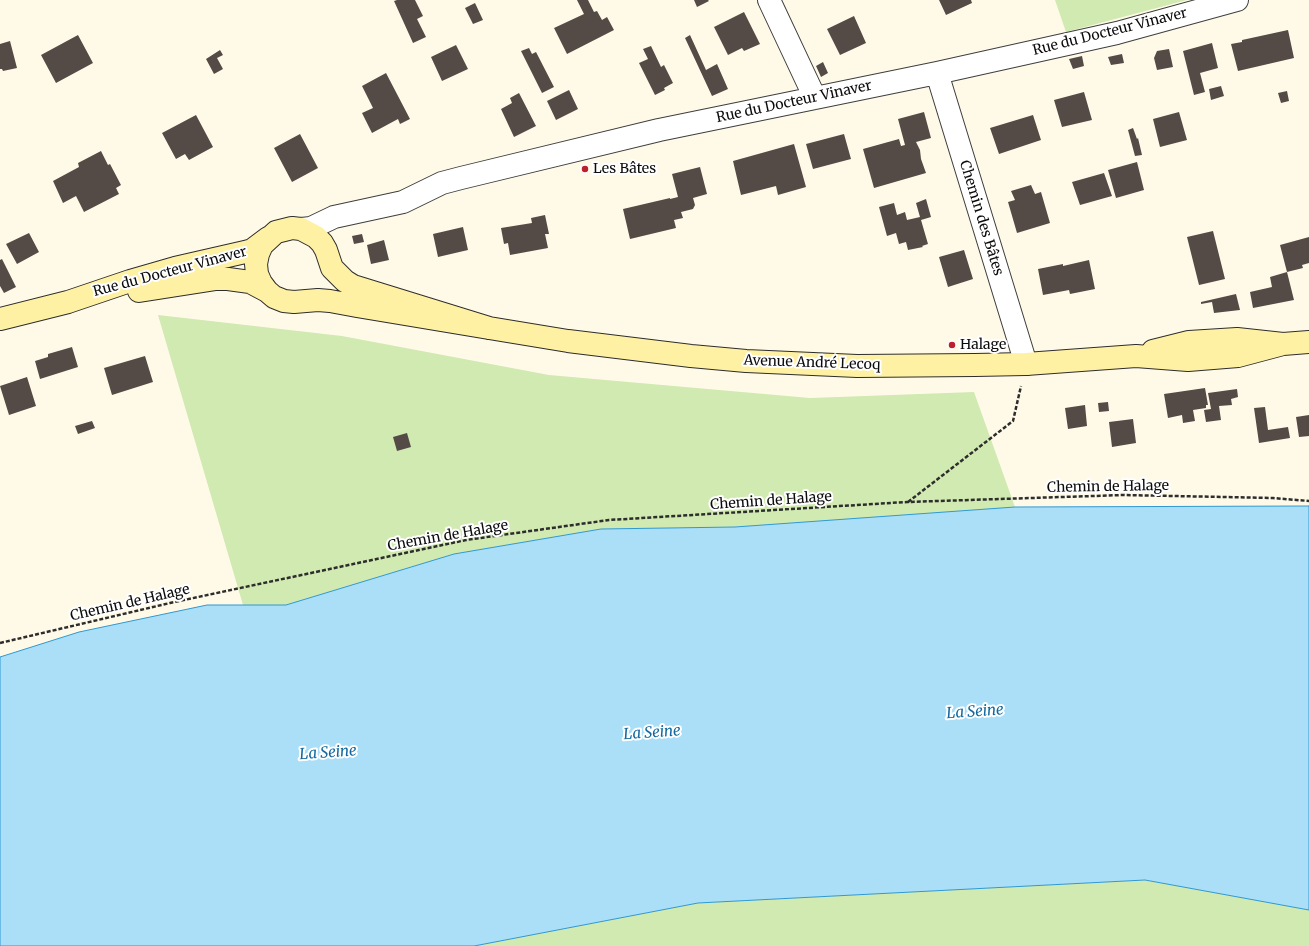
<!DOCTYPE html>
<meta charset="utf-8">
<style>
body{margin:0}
canvas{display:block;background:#fffae8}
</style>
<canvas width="1309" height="946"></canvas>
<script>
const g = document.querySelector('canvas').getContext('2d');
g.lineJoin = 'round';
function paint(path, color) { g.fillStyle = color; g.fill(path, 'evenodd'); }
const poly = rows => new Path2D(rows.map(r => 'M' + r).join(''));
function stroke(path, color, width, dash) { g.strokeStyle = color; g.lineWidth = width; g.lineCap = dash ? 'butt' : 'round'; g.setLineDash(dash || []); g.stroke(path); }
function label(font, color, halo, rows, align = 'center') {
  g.font = font + ' Merriweather,serif'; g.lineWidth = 4; g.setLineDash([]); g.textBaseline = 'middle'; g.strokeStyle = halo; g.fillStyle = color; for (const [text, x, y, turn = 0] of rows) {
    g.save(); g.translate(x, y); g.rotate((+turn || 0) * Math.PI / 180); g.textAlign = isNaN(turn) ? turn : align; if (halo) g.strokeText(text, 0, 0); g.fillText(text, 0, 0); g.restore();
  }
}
paint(poly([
 [1055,0,1187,0,1066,32],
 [158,315,342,336,549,375,810,398,974,392,1015,507,735,527,601,529,454,554,286,605,243,605],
 [1145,880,1309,910,1309,946,474,946,698,903]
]), '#d1eab1');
const water = poly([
 [1309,506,1309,910,1145,880,698,903,474,946,0,946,0,657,79,632,207,605,286,605,454,554,601,529,735,527,1015,507,1309,506]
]);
paint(water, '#abdff8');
stroke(water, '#2f98d2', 1);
paint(poly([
 [397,0,415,0,423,16,417,19,426,37,413,43,394,1],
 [577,0,588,0,594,12,597,11,602,20,607,17,614,30,567,54,554,28,584,14],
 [694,0,708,0,709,1,697,7],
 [939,0,971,0,972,3,946,15],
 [475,3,483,20,473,24,465,8],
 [744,12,760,44,744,51,742,48,728,55,714,27],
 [854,16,866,43,840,55,827,29],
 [1288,30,1294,58,1238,71,1231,44,1242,42,1242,40],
 [78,35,93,63,56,83,41,55],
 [690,35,706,70,717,64,728,89,712,96,685,38],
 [10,41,17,68,3,71,2,69,0,69,0,44],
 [1212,43,1218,68,1200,73,1205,92,1194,95,1183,51],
 [456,45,468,69,442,81,431,57],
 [651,46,661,67,664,65,673,83,664,88,665,90,655,95,639,63,648,59,643,49],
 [529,48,532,54,536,52,554,87,542,93,521,51],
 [1169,49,1173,67,1157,70,1154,58,1157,51],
 [220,50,223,55,217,58,223,69,214,74,206,59],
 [1122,54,1124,63,1111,65,1108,57],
 [1082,56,1084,66,1073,69,1069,59],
 [823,62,828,73,821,77,816,66],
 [386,73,410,119,400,124,398,119,372,133,362,113,373,108,362,86],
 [1221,86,1224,96,1211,100,1209,89],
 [569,90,578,109,556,120,547,101],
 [1287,91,1289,101,1281,103,1278,93],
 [1084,92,1092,120,1062,127,1054,100],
 [519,93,536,126,514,137,501,109,512,103,510,98],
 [924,112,931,138,916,142,920,150,921,159,926,173,874,188,863,149,899,139,901,146,905,145,898,119],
 [1179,112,1187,140,1160,147,1153,119],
 [196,115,213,147,189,160,185,154,176,159,162,133],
 [1033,115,1041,140,999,154,990,128],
 [1133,128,1137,139,1138,138,1142,155,1135,156,1128,130],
 [300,134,318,168,292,182,274,148],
 [844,134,851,159,813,169,806,144],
 [794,144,806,187,778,195,776,186,741,195,733,161],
 [101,151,108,165,110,164,121,185,116,188,119,194,84,212,76,196,63,203,53,181,79,167,78,163],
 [1137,162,1144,190,1116,198,1108,170],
 [700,167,707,194,693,198,695,205,693,209,681,212,683,218,674,220,676,228,630,239,623,209,670,198,670,199,678,197,672,174],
 [1104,173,1112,196,1080,205,1072,182],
 [1031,185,1035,194,1041,192,1050,223,1017,233,1008,202,1015,200,1011,191],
 [926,199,931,217,921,220,928,244,922,246,923,247,908,250,906,242,899,244,896,233,887,236,879,207,894,203,897,215,905,212,907,220,920,217,916,203],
 [545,215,549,234,545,234,548,248,510,255,508,243,504,244,501,228,532,223,531,218],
 [463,227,468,250,438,257,433,234],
 [1213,231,1225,279,1199,285,1187,237],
 [29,233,39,252,17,264,6,244],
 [362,234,364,242,354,244,352,236],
 [1309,237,1309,263,1302,265,1303,268,1287,272,1280,245],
 [384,240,389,260,371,264,367,245],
 [964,250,973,279,948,287,939,257],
 [2,259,16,287,4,293,0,286,0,260],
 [1089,260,1095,289,1070,294,1069,290,1043,295,1038,269,1063,264,1063,266],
 [1287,272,1294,300,1253,308,1250,292,1272,287,1270,277],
 [1236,294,1240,310,1214,313,1212,302,1201,304,1201,302],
 [72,347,78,367,40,379,35,361,48,357,48,354],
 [145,356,153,382,112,395,104,368],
 [27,377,36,406,9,415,0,386],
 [1205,388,1208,405,1206,405,1206,408,1193,410,1195,421,1183,423,1182,415,1168,418,1164,394],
 [1237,389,1238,397,1231,399,1232,405,1219,406,1221,420,1206,422,1204,410,1211,409,1208,393],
 [1108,402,1109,411,1099,412,1098,403],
 [1085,405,1087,426,1068,429,1065,408],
 [1265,407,1268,430,1288,427,1290,438,1259,443,1254,408],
 [1309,415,1309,436,1299,437,1296,417],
 [1133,419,1136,443,1112,447,1109,422],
 [92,421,95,428,78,434,75,426],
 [407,433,411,447,397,451,393,437]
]), '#544b47');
const minor = poly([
 [769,0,815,98],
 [937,73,1026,364],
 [301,229,311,228,334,217,403,202,442,183,461,178,659,130,937,73,1117,33,1237,0]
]);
const secondary = poly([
 [139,291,216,279,228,279,250,282,267,291],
 [0,319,68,302,130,281,175,268,245,252,252,250,268,238],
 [489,328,353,286,345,281,332,268,326,250,322,243,316,237,301,229,292,228,276,232,262,245,258,254,256,264,257,274,261,283,267,291,274,297,284,301,294,302,318,300,330,301,357,306,489,328,568,341,691,356,746,361,857,366,975,365,1026,364,1136,356,1188,360,1238,356,1283,344],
 [1153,351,1189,342,1237,339,1283,344,1309,342]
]);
stroke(minor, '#3e3e3e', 24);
stroke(secondary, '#2d2d2d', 24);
stroke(poly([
 [908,502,1013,421,1021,386],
 [0,643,170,603,466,540,609,520,907,502,1124,495,1273,498,1309,501]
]), '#2d2d2d', 2.5, [4, 2]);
stroke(minor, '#fff', 22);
stroke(secondary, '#fff1a3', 22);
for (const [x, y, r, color] of [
 [585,169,4,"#be1f2d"],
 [952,345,4,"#be1f2d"]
]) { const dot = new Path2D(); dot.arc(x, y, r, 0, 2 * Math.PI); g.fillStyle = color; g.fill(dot); stroke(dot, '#fff', 1.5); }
label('14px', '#0b0b0b', '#fff', [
 ["Rue du Docteur Vinaver",1110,32,-14],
 ["Rue du Docteur Vinaver",794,102,-12],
 ["Chemin des Bâtes",981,218,73],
 ["Rue du Docteur Vinaver",170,272,-15],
 ["Avenue André Lecoq",812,363,2],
 ["Chemin de Halage",1108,487,-1],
 ["Chemin de Halage",771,501,-4],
 ["Chemin de Halage",448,536,-10],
 ["Chemin de Halage",130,603,-13]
]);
label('14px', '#0b0b0b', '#fff', [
 ["Les Bâtes",593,169],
 ["Halage",960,345]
], 'left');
label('italic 15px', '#11679f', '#fff', [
 ["La Seine",975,712,-4],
 ["La Seine",652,733,-4],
 ["La Seine",328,753,-4]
]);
</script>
